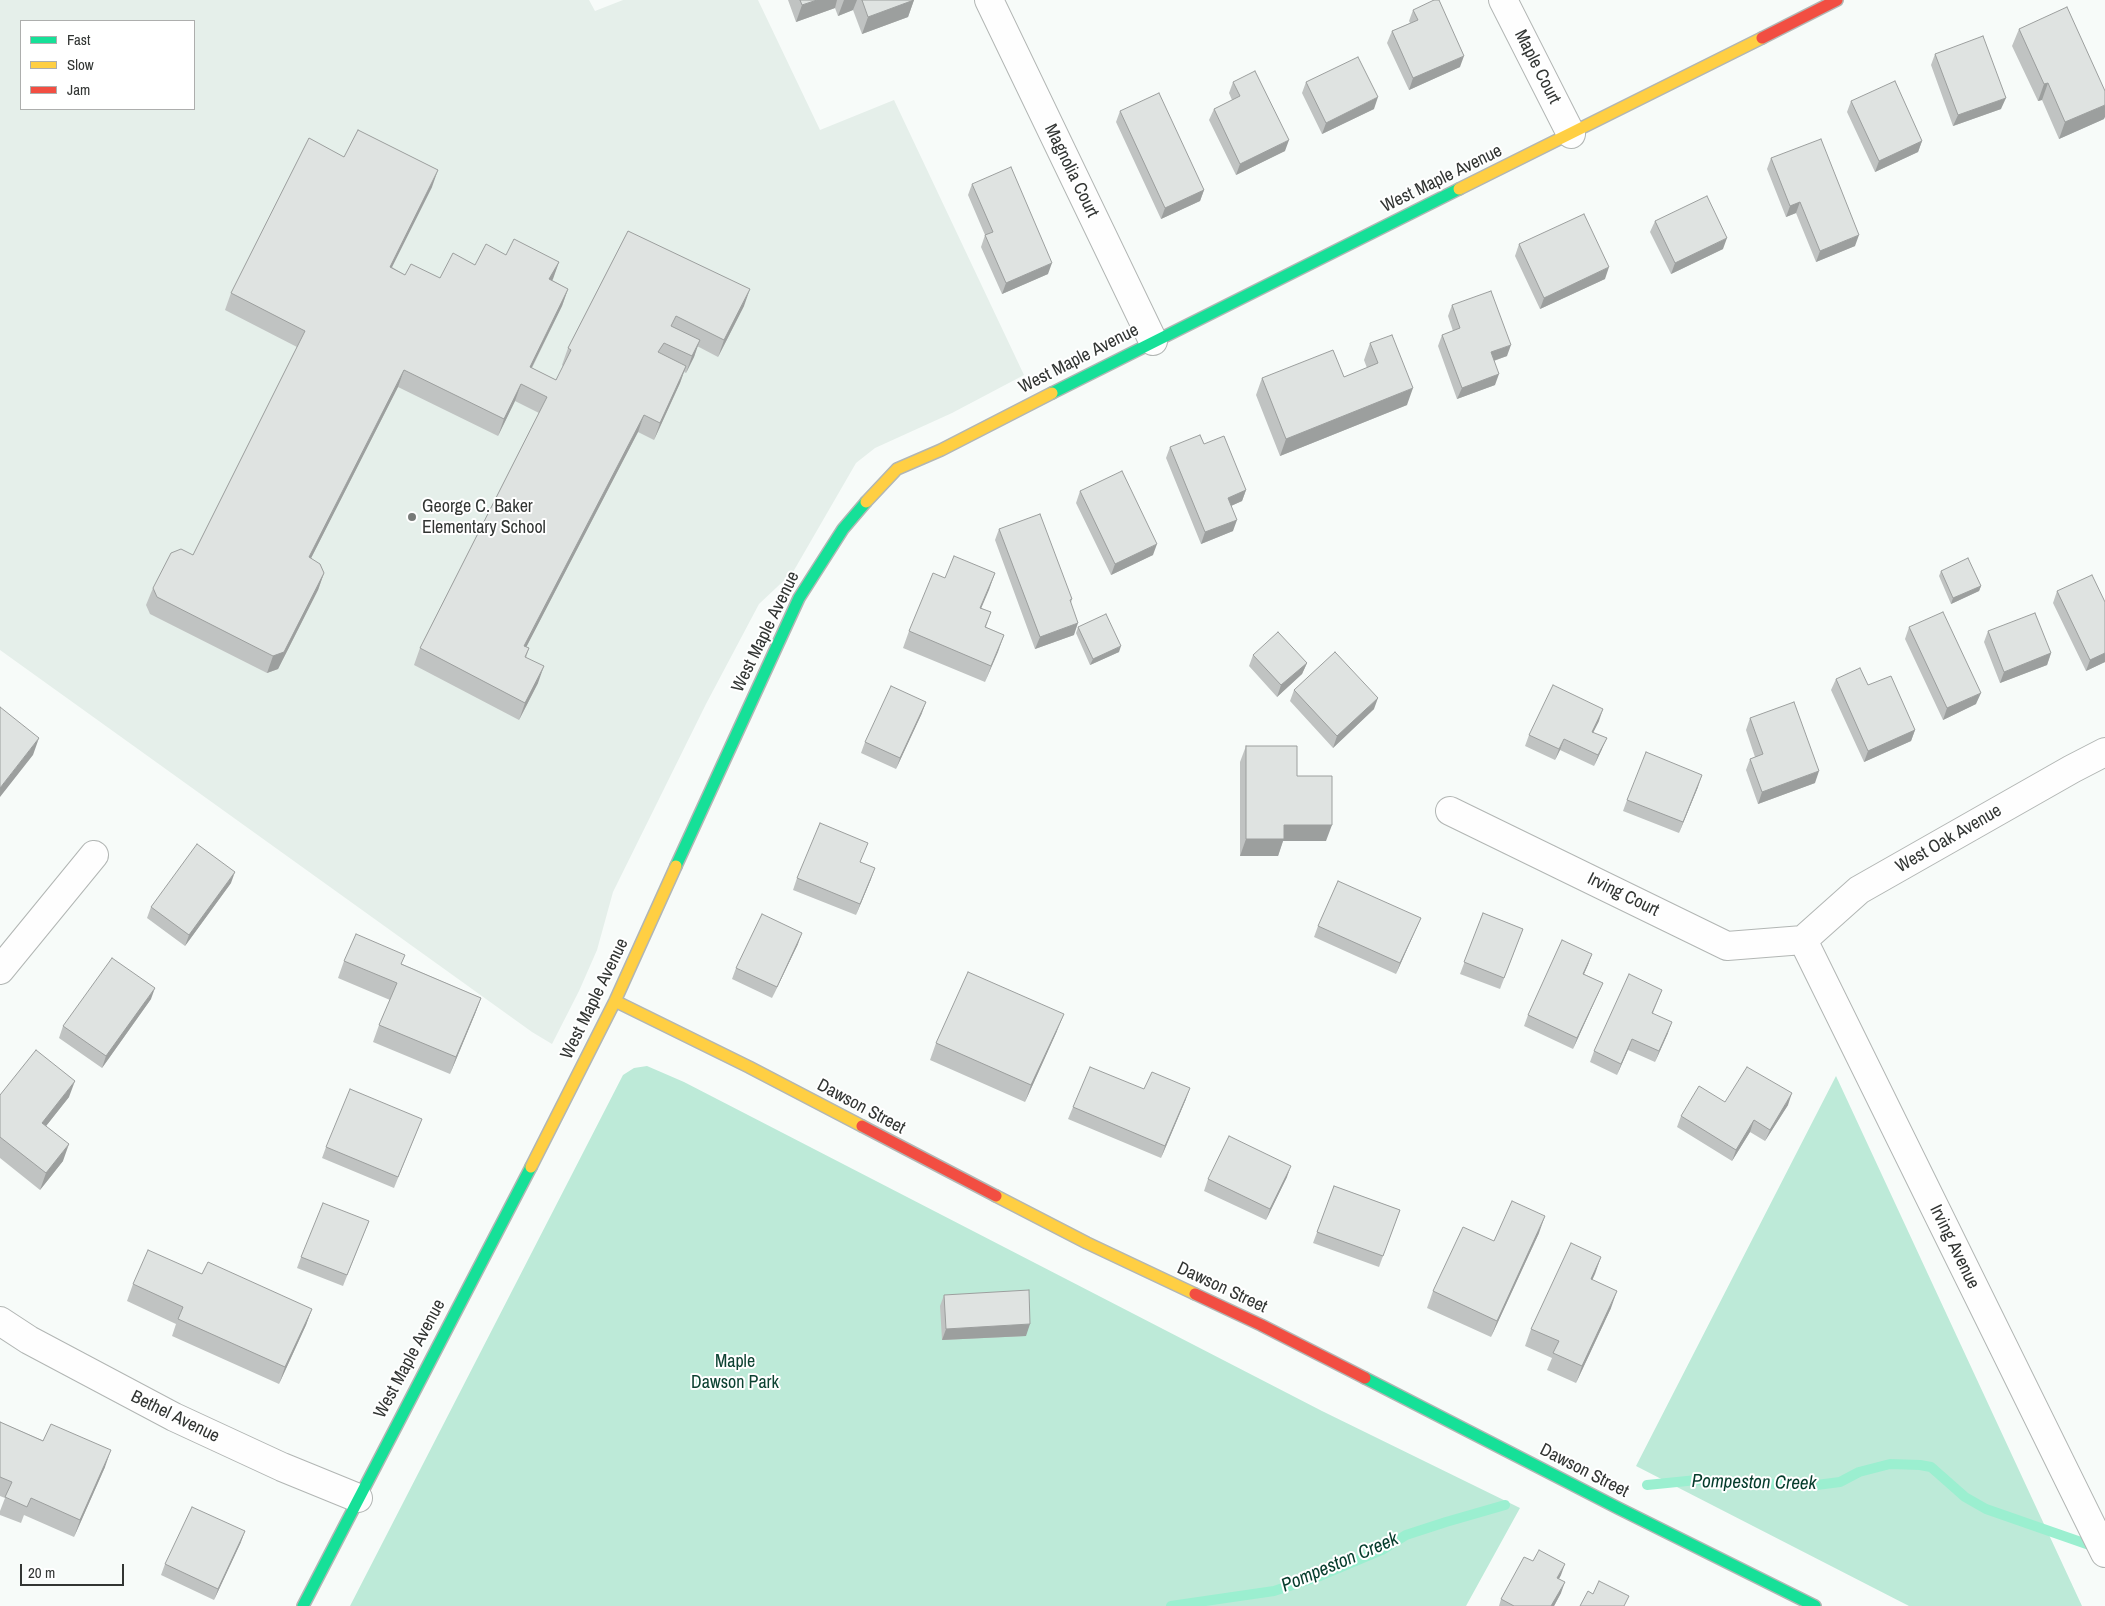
<!DOCTYPE html>
<style>
body{margin:0}
#map{position:relative;width:2105px;height:1606px;overflow:hidden;background:#f7fbf9;font-family:"Archivo Narrow",sans-serif}
canvas{display:block}
.legend{position:absolute;left:20px;top:20px;width:175px;height:90px;box-sizing:border-box;background:#fff;border:1px solid #adaead;margin:0;padding:6px 9px;list-style:none;font-size:15px;color:#323533}
.legend li{display:flex;align-items:center;gap:10px;height:25px}
.legend b{width:25px;border:1px solid #adaead}
.scale{position:absolute;left:20px;top:1564px;width:104px;height:22px;box-sizing:border-box;border:2px solid #323533;border-top:0;padding-left:6px;font-size:15px;line-height:18px;white-space:nowrap;color:#323533;-webkit-text-stroke:4px #fff;paint-order:stroke}
</style>
<div id="map">
<canvas width="2105" height="1606"></canvas>
<ul class="legend">
<li><b style="height:6px;background:#16e098"></b>Fast</li>
<li><b style="height:6px;background:#ffcf43"></b>Slow</li>
<li><b style="height:6px;background:#f24e42"></b>Jam</li>
</ul>
<div class="scale">20 m</div>
</div>
<script>
const g = document.querySelector('canvas').getContext('2d');
g.lineJoin = 'round';
function paint(path, color) { g.fillStyle = color; g.fill(path, 'evenodd'); }
const poly = rows => new Path2D(rows.map(r => 'M' + r).join(''));
function stroke(path, color, width, dash) { g.strokeStyle = color; g.lineWidth = width; g.lineCap = dash ? 'butt' : 'round'; g.setLineDash(dash || []); g.stroke(path); }
function label(font, color, halo, rows, align = 'center') {
  g.font = font + ' "Archivo Narrow",sans-serif'; g.lineWidth = 4; g.setLineDash([]); g.textBaseline = 'middle'; g.strokeStyle = halo; g.fillStyle = color; for (const [text, x, y, turn = 0] of rows) {
    g.save(); g.translate(x, y); g.rotate((+turn || 0) * Math.PI / 180); g.textAlign = isNaN(turn) ? turn : align; if (halo) g.strokeText(text, 0, 0); g.fillText(text, 0, 0); g.restore();
  }
}
paint(poly([
 [0,0,589,0,595,11,623,0,758,0,820,130,894,100,1024,375,952,413,875,448,856,463,793,572,759,604,706,704,613,892,597,950,579,991,552,1044,532,1032,0,650],
 [21,21,194,21,194,109,21,109]
]), '#e5efea');
paint(poly([
 [647,1066,684,1082,1322,1411,1520,1508,1466,1606,350,1606,623,1075,634,1068],
 [1836,1076,2082,1606,1909,1606,1636,1466]
]), '#bdead8');
stroke(poly([
 [1647,1485,1697,1480,1809,1486,1840,1482,1859,1472,1890,1464,1920,1465,1931,1467,1965,1497,1986,1509,2098,1548],
 [1171,1606,1274,1591,1320,1576,1382,1550,1406,1535,1446,1522,1505,1505]
]), '#9befd0', 10);
const street = poly([
 [989,0,1153,341],
 [1503,0,1571,134],
 [1450,811,1727,946,1803,940],
 [1803,940,2105,1553],
 [1803,940,1859,890,2072,769,2105,752],
 [0,970,94,855],
 [0,1321,29,1340,174,1417,282,1467,358,1498]
]);
const fast = poly([
 [1052,393,1459,189],
 [676,866,799,598,843,529,866,502],
 [1365,1378,1618,1508,1815,1606],
 [303,1606,531,1167]
]);
const slow = poly([
 [1459,189,1762,38],
 [866,502,897,469,941,450,1052,393],
 [615,1001,749,1067,862,1126],
 [531,1167,615,1001,676,866],
 [996,1196,1087,1243,1195,1294]
]);
const jam = poly([
 [1762,38,1837,0],
 [862,1126,996,1196],
 [1195,1294,1261,1325,1365,1378]
]);
stroke(street, '#b2b6b4', 30);
stroke(fast, '#b2b6b4', 14);
stroke(slow, '#b2b6b4', 14);
stroke(jam, '#b2b6b4', 14);
stroke(street, '#fefefe', 28);
stroke(fast, '#16e098', 11);
stroke(slow, '#ffcf43', 11);
stroke(jam, '#f24e42', 11);
paint(poly([
 [788,0,914,0,908,17,862,34,853,10,838,16,835,8,796,22],
 [1413,10,1460,67,1409,90,1387,43,1392,31,1410,23,1409,21],
 [2019,29,2104,119,2059,139,2042,100,2038,101,2012,46],
 [1935,54,2001,109,1953,126,1931,65],
 [1233,82,1285,151,1236,175,1209,120,1214,109,1232,100,1229,93],
 [1306,82,1374,109,1322,134,1302,93],
 [1851,101,1922,141,1918,152,1875,172,1847,112],
 [1120,111,1204,190,1200,201,1161,219,1116,122],
 [344,157,432,187,392,267,405,275,440,278,475,265,506,255,559,262,552,280,568,289,562,306,532,368,556,380,563,366,562,365,568,348,628,231,744,306,718,357,697,346,694,357,686,373,684,372,680,383,654,440,638,432,526,647,529,648,526,658,538,683,519,720,414,665,420,648,539,413,515,401,498,436,398,387,311,558,324,573,318,590,278,669,267,673,150,614,146,605,153,588,193,555,297,347,225,310,231,293],
 [1771,158,1855,246,1816,262,1796,213,1786,217,1767,169],
 [972,184,1048,274,1002,294,981,247,985,235,968,195],
 [1655,221,1723,249,1671,274,1650,232],
 [1519,244,1605,279,1540,309,1515,256],
 [1452,305,1507,356,1494,361,1495,385,1457,399,1438,346,1442,335,1453,331,1448,316],
 [1370,343,1407,405,1280,456,1256,395,1262,378,1344,377,1367,368,1364,360],
 [1204,444,1246,490,1242,501,1231,506,1233,531,1201,544,1166,458,1170,447],
 [1080,491,1153,555,1111,575,1076,503],
 [999,529,1072,599,1071,603,1074,635,1035,649,995,540],
 [1941,571,1981,586,1979,591,1951,604,1939,576],
 [995,573,981,608,991,612,986,627,1004,635,985,682,903,648,909,631,945,578],
 [2057,591,2105,602,2105,662,2086,671,2053,603],
 [1078,627,1119,652,1090,665,1076,633],
 [1909,627,1976,704,1943,720,1905,639],
 [1988,631,2051,653,2047,665,2000,683,1984,642],
 [1253,655,1307,663,1302,674,1277,697,1249,666],
 [1836,679,1868,685,1915,730,1911,741,1864,762,1831,690],
 [1294,690,1374,709,1333,748,1290,701],
 [922,713,896,769,861,753,865,742],
 [1750,718,1815,783,1758,804,1746,770,1750,759,1755,757,1746,730],
 [1599,721,1593,732,1602,749,1594,766,1560,750,1555,760,1525,746,1529,735],
 [1246,746,1297,776,1326,841,1283,841,1278,856,1240,856,1240,762],
 [1698,787,1679,833,1623,811,1627,800],
 [861,862,871,879,856,915,793,890,797,878],
 [231,883,185,946,147,918,151,907],
 [1483,913,1523,929,1500,989,1460,974],
 [1421,918,1416,929,1396,974,1314,937,1318,926],
 [798,944,772,998,732,979,736,968],
 [1592,954,1584,974,1603,983,1573,1049,1524,1026,1528,1015],
 [344,961,402,964,481,998,475,1014,450,1074,373,1042,379,1025,390,1000,338,978],
 [1662,990,1653,1013,1668,1033,1655,1062,1628,1050,1617,1075,1590,1062,1594,1051],
 [151,999,102,1068,59,1038,63,1026],
 [1057,1031,1025,1102,930,1060,936,1043],
 [1144,1089,1186,1099,1161,1158,1068,1119,1073,1107],
 [0,1095,69,1097,46,1126,63,1161,40,1190,0,1158],
 [1725,1102,1788,1105,1765,1141,1750,1132,1732,1161,1677,1127,1681,1116],
 [422,1119,394,1188,322,1158,326,1147],
 [1287,1177,1266,1220,1204,1191,1208,1179],
 [1334,1186,1400,1210,1379,1267,1313,1243],
 [369,1221,343,1286,297,1268,301,1257],
 [1539,1233,1491,1337,1427,1308,1433,1291,1494,1241],
 [1601,1257,1592,1279,1611,1308,1576,1383,1547,1370,1552,1358,1525,1346,1531,1329],
 [133,1284,312,1309,306,1325,279,1384,172,1336,176,1324,127,1301],
 [944,1295,1026,1336,942,1340,940,1306],
 [0,1422,105,1467,74,1537,24,1515,21,1523,0,1515,0,1511,5,1498,0,1496],
 [241,1542,214,1600,161,1575,165,1564],
 [1561,1575,1559,1579,1561,1593,1554,1606,1499,1606,1501,1599]
]), '#c0c3c2');
paint(poly([
 [817,0,837,0,835,8,796,22,802,5],
 [844,0,857,0,853,10,838,16],
 [914,0,908,17,862,34,868,17],
 [1464,56,1460,67,1409,90,1413,78],
 [2048,83,2042,100,2038,101,2044,84],
 [1378,97,1374,109,1322,134,1326,123],
 [2006,98,2001,109,1953,126,1958,115],
 [2105,105,2105,117,2104,119,2059,139,2065,122],
 [1289,140,1285,151,1236,175,1240,164],
 [1922,141,1918,152,1875,172,1879,161],
 [438,170,432,187,384,283,390,267],
 [1204,190,1200,201,1161,219,1165,208],
 [1800,202,1796,213,1786,217,1790,206],
 [1859,235,1855,246,1816,262,1820,251],
 [1727,238,1723,249,1671,274,1675,263],
 [559,262,553,279,543,295,549,279],
 [1052,263,1048,274,1002,294,1006,283],
 [1609,267,1605,279,1540,309,1544,298],
 [568,289,562,306,524,383,530,367],
 [750,289,744,306,718,357,724,340],
 [700,340,694,357,686,373,692,356],
 [1511,345,1507,356,1487,363,1491,352],
 [686,366,680,383,654,440,660,423],
 [404,370,398,387,303,574,309,557],
 [1499,374,1495,385,1457,399,1462,388],
 [521,384,515,401,498,436,504,419],
 [1413,388,1407,405,1280,456,1286,439],
 [644,415,638,432,518,663,524,646],
 [1246,490,1242,501,1224,509,1228,498],
 [1237,520,1233,531,1201,544,1205,532],
 [1157,544,1153,555,1111,575,1115,564],
 [324,573,318,590,278,669,267,673,273,656],
 [995,573,989,590,974,625,980,608],
 [1981,586,1979,591,1951,604,1953,598],
 [1078,623,1074,635,1035,649,1040,637],
 [1004,635,998,652,985,682,991,666],
 [1121,646,1119,652,1090,665,1093,659],
 [2051,653,2047,665,2000,683,2004,672],
 [2105,653,2105,662,2086,671,2090,660],
 [1307,663,1302,674,1277,697,1281,685],
 [544,666,538,683,519,720,525,703],
 [1981,693,1976,704,1943,720,1947,708],
 [1378,698,1374,709,1333,748,1337,736],
 [926,702,922,713,896,769,900,758],
 [1603,709,1599,721,1588,743,1592,732],
 [1915,730,1911,741,1864,762,1868,751],
 [39,738,33,755,0,797,0,788],
 [1607,738,1602,749,1594,766,1598,755],
 [1564,739,1560,750,1555,760,1559,749],
 [1819,771,1815,783,1758,804,1762,792],
 [1702,775,1698,787,1679,833,1683,822],
 [1284,825,1332,825,1326,841,1283,841,1278,856,1240,856,1246,839],
 [875,868,871,879,856,915,860,904],
 [235,872,231,883,185,946,189,935],
 [1421,918,1416,929,1396,974,1400,963],
 [802,933,798,944,772,998,777,987],
 [1592,954,1588,965,1579,985,1583,974],
 [1603,983,1573,1049,1577,1038],
 [155,988,151,999,102,1068,106,1056],
 [481,998,475,1014,450,1074,456,1057],
 [1064,1014,1057,1031,1025,1102,1031,1085],
 [1672,1022,1668,1033,1655,1062,1659,1051],
 [1632,1039,1628,1050,1617,1075,1621,1064],
 [75,1081,69,1097,35,1140,42,1123],
 [1190,1088,1186,1099,1161,1158,1165,1146],
 [1792,1093,1788,1105,1765,1141,1770,1130],
 [1754,1120,1750,1132,1732,1161,1736,1150],
 [69,1144,63,1161,40,1190,46,1173],
 [1291,1166,1287,1177,1266,1220,1270,1209],
 [1545,1216,1539,1233,1491,1337,1497,1321],
 [1601,1257,1595,1274,1585,1296,1591,1279],
 [1617,1291,1611,1308,1576,1383,1582,1366],
 [312,1309,306,1325,279,1384,285,1367],
 [1030,1324,1026,1336,942,1340,946,1329],
 [111,1450,105,1467,74,1537,80,1520],
 [245,1531,241,1542,214,1600,218,1589],
 [1565,1564,1561,1575,1553,1589,1557,1578],
 [1565,1582,1561,1593,1554,1606,1551,1606]
]), '#9c9f9e');
const building = poly([
 [800,0,817,0,802,5,800,0],
 [862,0,914,0,868,17,862,0],
 [1434,0,1439,0,1464,56,1413,78,1392,31,1418,20,1413,10,1434,0],
 [2067,7,2105,91,2105,105,2065,122,2048,83,2044,84,2019,29,2067,7],
 [1983,36,2006,98,1958,115,1935,54,1983,36],
 [1358,57,1378,97,1326,123,1306,82,1358,57],
 [1255,71,1289,140,1240,164,1214,109,1240,96,1233,82,1255,71],
 [1895,81,1922,141,1879,161,1851,101,1895,81],
 [1159,93,1204,190,1165,208,1120,111,1159,93],
 [358,130,438,170,390,267,405,275,411,264,440,278,453,253,475,265,486,244,506,255,514,239,559,262,549,279,568,289,530,367,556,380,571,350,568,348,628,231,750,289,724,340,676,316,671,326,700,340,692,356,664,343,658,352,686,366,660,423,644,415,524,646,529,648,525,657,544,666,525,703,420,648,547,397,521,384,504,419,404,370,309,557,320,564,324,573,284,652,273,656,157,597,153,588,171,553,181,549,193,555,305,331,231,293,309,138,344,157,358,130],
 [1821,139,1859,235,1820,251,1800,202,1790,206,1771,158,1821,139],
 [1011,167,1052,263,1006,283,985,235,993,232,972,184,1011,167],
 [1707,196,1727,238,1675,263,1655,221,1707,196],
 [1584,214,1609,267,1544,298,1519,244,1584,214],
 [1491,291,1511,345,1491,352,1499,374,1462,388,1442,335,1460,328,1452,305,1491,291],
 [1392,335,1413,388,1286,439,1262,378,1333,350,1344,377,1378,363,1370,343,1392,335],
 [1200,435,1204,444,1224,436,1246,490,1228,498,1237,520,1205,532,1170,447,1200,435],
 [1122,471,1157,544,1115,564,1080,491,1122,471],
 [1040,514,1072,599,1070,600,1078,623,1040,637,999,529,1040,514],
 [954,556,995,573,980,608,991,612,985,627,1004,635,991,666,909,631,933,573,945,578,954,556],
 [1968,558,1981,586,1953,598,1941,571,1968,558],
 [2092,575,2105,602,2105,653,2090,660,2057,591,2092,575],
 [1943,612,1981,693,1947,708,1909,627,1943,612],
 [2035,613,2051,653,2004,672,1988,631,2035,613],
 [1106,614,1121,646,1093,659,1078,627,1106,614],
 [1278,632,1307,663,1281,685,1253,655,1278,632],
 [1335,652,1378,698,1337,736,1294,690,1335,652],
 [1860,668,1868,685,1891,676,1915,730,1868,751,1836,679,1860,668],
 [1553,685,1603,709,1592,732,1607,738,1598,755,1564,739,1559,749,1529,735,1553,685],
 [891,686,926,702,900,758,865,742,891,686],
 [1794,702,1819,771,1762,792,1750,759,1763,754,1750,718,1794,702],
 [0,707,39,738,0,788,0,707],
 [1246,746,1297,746,1297,776,1332,776,1332,825,1284,825,1284,839,1246,839,1246,746],
 [1646,752,1702,775,1683,822,1627,800,1646,752],
 [820,823,868,843,860,862,875,868,860,904,797,878,820,823],
 [197,844,235,872,189,935,151,907,197,844],
 [1338,881,1421,918,1400,963,1318,926,1338,881],
 [1483,913,1523,929,1504,978,1464,962,1483,913],
 [762,914,802,933,777,987,736,968,762,914],
 [356,934,405,955,401,964,481,998,456,1057,379,1025,397,983,344,961,356,934],
 [1562,940,1592,954,1583,974,1603,983,1577,1038,1528,1015,1562,940],
 [112,958,155,988,106,1056,63,1026,112,958],
 [968,972,1064,1014,1031,1085,936,1043,968,972],
 [1629,974,1662,990,1652,1013,1672,1022,1659,1051,1632,1039,1621,1064,1594,1051,1629,974],
 [36,1050,75,1081,42,1123,69,1144,46,1173,0,1137,0,1095,36,1050],
 [1090,1067,1144,1089,1152,1072,1190,1088,1165,1146,1073,1107,1090,1067],
 [1747,1067,1792,1093,1770,1130,1754,1120,1736,1150,1681,1116,1699,1086,1725,1102,1747,1067],
 [350,1089,422,1119,398,1177,326,1147,350,1089],
 [1229,1136,1291,1166,1270,1209,1208,1179,1229,1136],
 [1334,1186,1400,1210,1383,1256,1317,1232,1334,1186],
 [1512,1201,1545,1216,1497,1321,1433,1291,1463,1227,1494,1241,1512,1201],
 [323,1203,369,1221,347,1275,301,1257,323,1203],
 [1571,1243,1601,1257,1591,1279,1617,1291,1582,1366,1553,1353,1559,1341,1531,1329,1571,1243],
 [148,1250,202,1274,208,1262,312,1309,285,1367,178,1319,183,1307,133,1284,148,1250],
 [1029,1290,1030,1324,946,1329,944,1295,1029,1290],
 [0,1422,43,1441,51,1424,111,1450,80,1520,31,1498,27,1507,5,1497,12,1482,0,1477,0,1422],
 [192,1507,245,1531,218,1589,165,1564,192,1507],
 [1539,1550,1565,1564,1557,1578,1565,1582,1551,1606,1514,1606,1501,1599,1524,1557,1533,1561,1539,1550],
 [1599,1581,1629,1596,1624,1606,1580,1606,1588,1591,1593,1594,1599,1581]
]);
paint(building, '#dfe3e1');
stroke(building, '#9c9f9e', 1);
for (const [x, y, r, color] of [
 [412,517,5,"#777a78"]
]) { const dot = new Path2D(); dot.arc(x, y, r, 0, 2 * Math.PI); g.fillStyle = color; g.fill(dot); stroke(dot, '#fff', 2); }
label('18px', '#323533', '#fff', [
 ["Maple Court",1537,67,63],
 ["Magnolia Court",1071,171,64],
 ["West Maple Avenue",1442,179,-26],
 ["West Maple Avenue",1079,359,-27],
 ["West Maple Avenue",766,632,-64],
 ["West Oak Avenue",1949,839,-30],
 ["Irving Court",1623,895,26],
 ["West Maple Avenue",595,999,-64],
 ["Dawson Street",861,1107,28],
 ["Irving Avenue",1954,1247,64],
 ["Dawson Street",1222,1288,25],
 ["West Maple Avenue",410,1359,-62],
 ["Bethel Avenue",175,1417,26],
 ["Dawson Street",1584,1471,27]
]);
label('18px', '#323533', '#fff', [
 ["George C. Baker",422,507],
 ["Elementary School",422,528]
], 'left');
label('18px', '#0d4232', '#fff', [
 ["Maple",735,1362],
 ["Dawson Park",735,1383]
]);
label('italic 19px', '#053c2c', '#fff', [
 ["Pompeston Creek",1754,1483,1],
 ["Pompeston Creek",1340,1563,-23]
]);
</script>
